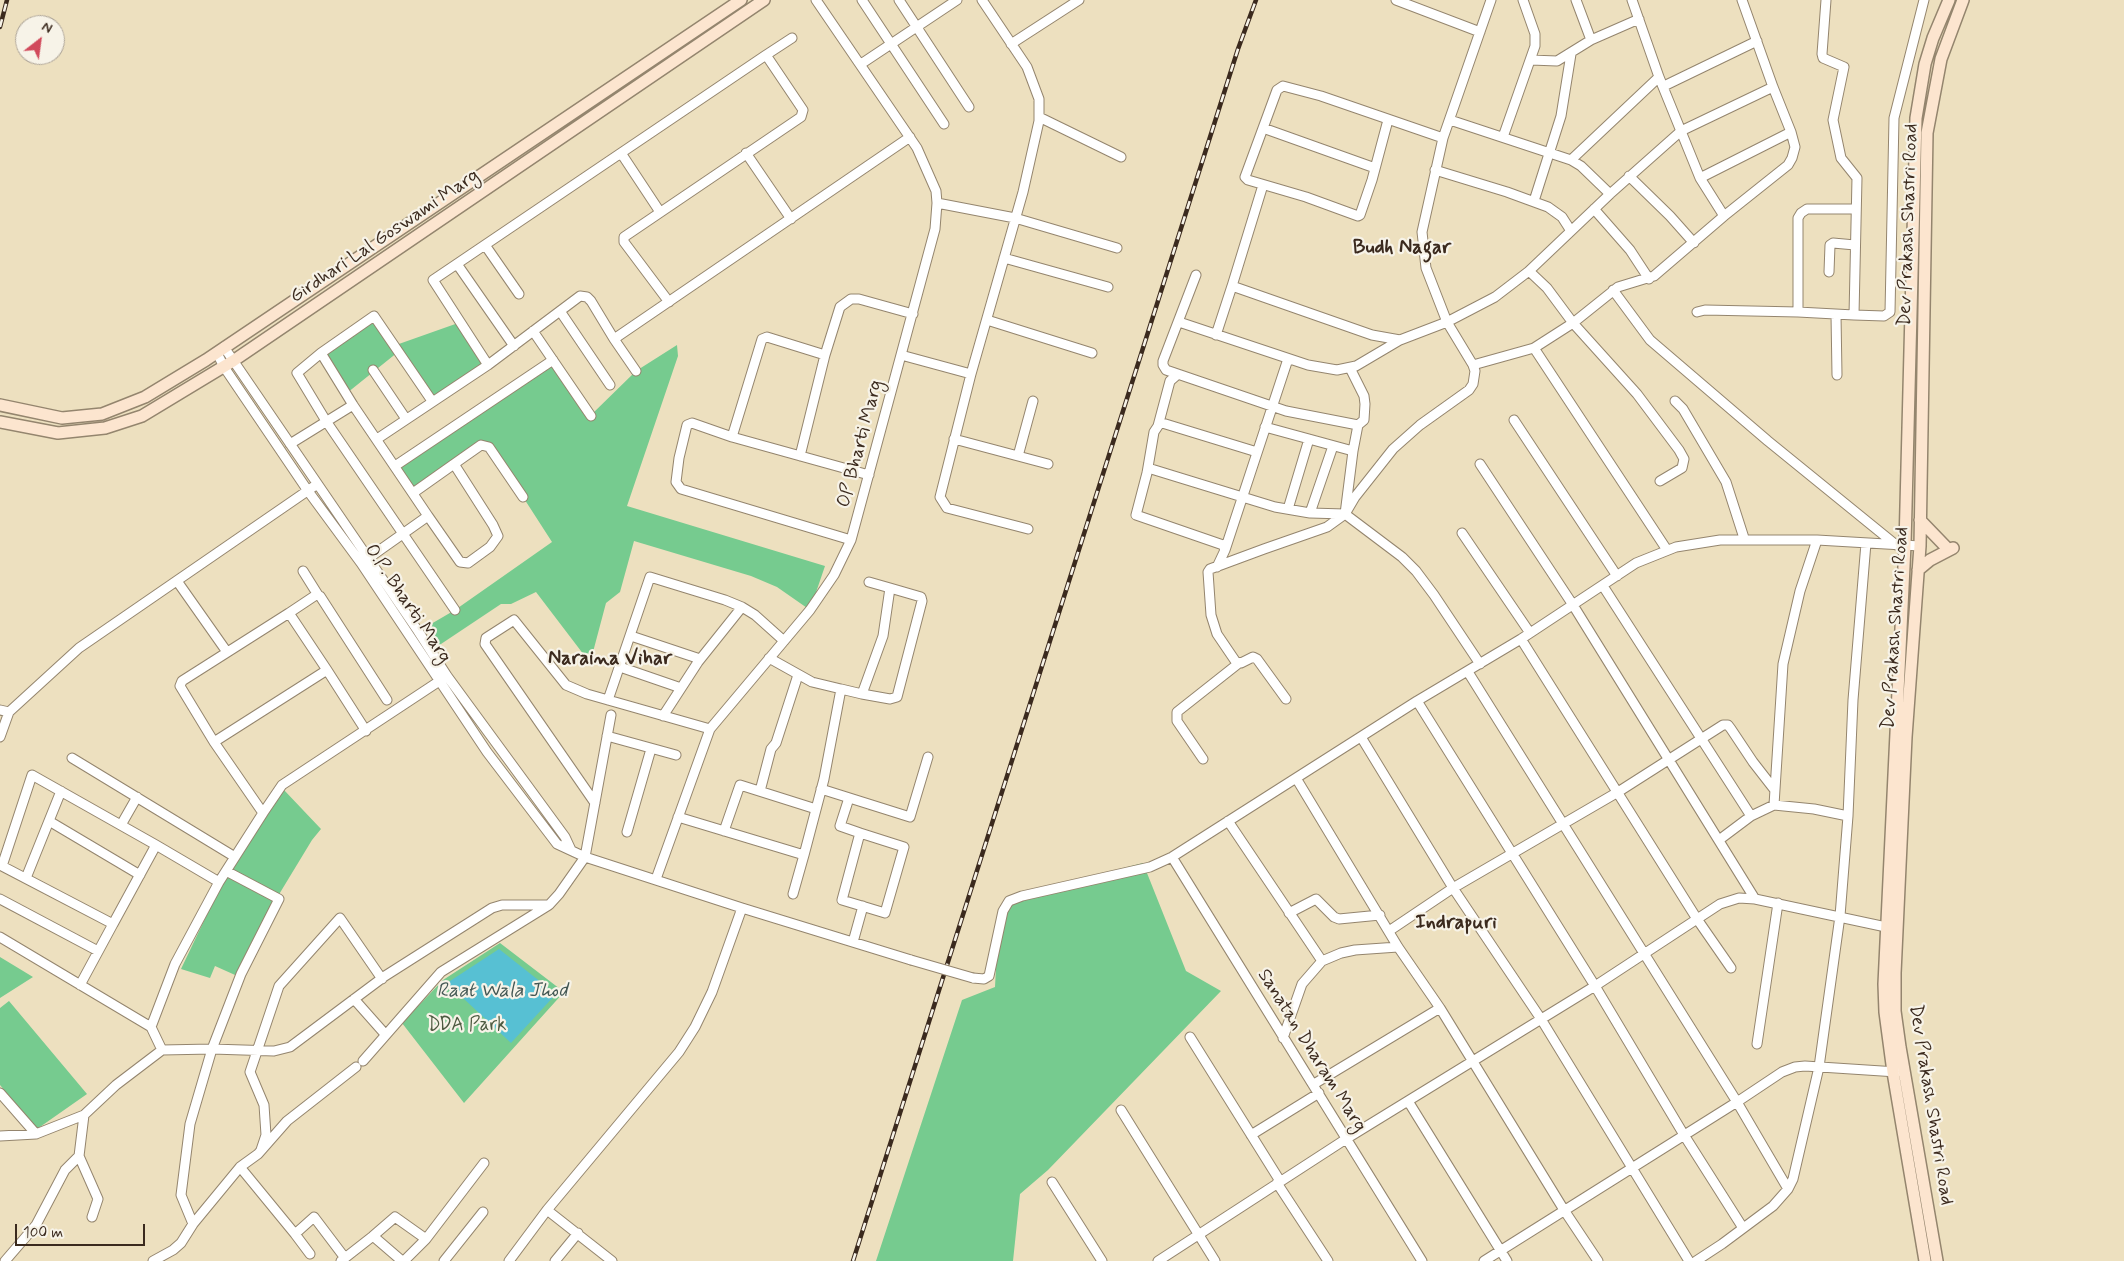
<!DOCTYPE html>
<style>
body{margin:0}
#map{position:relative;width:2124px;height:1261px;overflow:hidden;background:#ede0bf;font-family:Mynerve,sans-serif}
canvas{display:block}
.north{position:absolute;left:15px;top:15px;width:50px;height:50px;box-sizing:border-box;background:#f7f3e8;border:1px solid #aca397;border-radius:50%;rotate:30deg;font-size:14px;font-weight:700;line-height:20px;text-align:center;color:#3b2a1e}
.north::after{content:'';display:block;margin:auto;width:18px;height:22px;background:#d1495b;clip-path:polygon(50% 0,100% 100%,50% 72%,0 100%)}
.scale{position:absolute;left:15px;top:1224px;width:130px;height:22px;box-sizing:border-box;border:2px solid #3b2a1e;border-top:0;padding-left:6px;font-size:15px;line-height:18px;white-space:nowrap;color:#3b2a1e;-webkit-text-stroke:4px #f7f3e8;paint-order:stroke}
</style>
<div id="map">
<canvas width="2124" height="1261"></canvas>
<div class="north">N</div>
<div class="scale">100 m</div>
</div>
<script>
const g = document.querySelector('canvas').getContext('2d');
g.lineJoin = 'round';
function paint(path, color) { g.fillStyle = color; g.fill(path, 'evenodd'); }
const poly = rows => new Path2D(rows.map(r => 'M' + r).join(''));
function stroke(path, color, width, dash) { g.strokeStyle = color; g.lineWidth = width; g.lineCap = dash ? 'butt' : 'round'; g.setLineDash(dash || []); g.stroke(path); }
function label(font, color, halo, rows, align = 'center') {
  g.font = font + ' Mynerve,sans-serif'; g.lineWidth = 4.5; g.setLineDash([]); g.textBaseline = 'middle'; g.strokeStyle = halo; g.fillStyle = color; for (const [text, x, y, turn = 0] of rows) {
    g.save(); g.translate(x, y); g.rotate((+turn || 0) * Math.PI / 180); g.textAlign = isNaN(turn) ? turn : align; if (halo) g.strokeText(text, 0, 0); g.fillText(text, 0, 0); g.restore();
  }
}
paint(poly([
 [373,315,396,345,461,322,488,365,432,401,398,352,347,393,321,353],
 [677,345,678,356,627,506,825,566,810,610,777,587,751,576,634,541,620,592,606,603,593,652,584,655,536,592,511,604,501,604,435,648,429,632,431,624,455,610,552,542,523,497,485,446,413,493,395,466,553,360,591,415,636,371],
 [284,790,321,829,312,840,275,901,244,979,215,966,210,978,181,969,222,883,264,813],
 [1143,863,1186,971,1221,991,1048,1170,1020,1194,1013,1261,876,1261,962,1000,995,987,999,911,1007,898],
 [500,943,564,992,464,1103,402,1023,443,980],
 [0,957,33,977,0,998],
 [9,1001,87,1094,37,1129,0,1085,0,1008]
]), '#76cb8f');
paint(poly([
 [499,949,556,994,511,1043,447,983]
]), '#57c0d3');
const street = poly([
 [862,0,944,124],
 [899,0,969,107],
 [982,0,1027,67,1039,99,1039,121,1023,192,971,374,940,497,947,508,1028,529],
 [1396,0,1480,32],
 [1576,0,1591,40,1639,19],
 [1632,0,1659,77,1700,178,1724,216],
 [1826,0,1822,54,1823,58,1844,67,1833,120,1841,158,1857,178,1854,315,1884,316,1890,312,1894,118,1924,0],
 [1011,44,1079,0],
 [1531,60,1557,61,1591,40],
 [861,64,957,0],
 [1664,86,1757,41],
 [1039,117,1121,157],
 [1388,120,1372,180,1360,215,1358,216,1306,197,1248,180,1245,177,1277,90,1283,86,1321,96,1443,138],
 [1450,120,1571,160,1581,166,1610,194],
 [1263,128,1375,168],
 [1503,137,1535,46,1535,34,1523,0],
 [621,153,660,212],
 [746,153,791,219],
 [1571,160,1659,77],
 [1435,170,1507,192,1548,207,1562,217,1571,231],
 [1629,176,1670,216,1694,243],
 [1700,178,1791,132],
 [1263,185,1232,286,1372,335,1400,340],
 [1534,201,1561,116,1571,54],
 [937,203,1015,218,1117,248],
 [1594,209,1630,250,1649,279],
 [485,245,519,294],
 [1004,258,1108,287],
 [457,264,514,346],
 [1529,271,1547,288,1573,323,1637,394,1679,450,1684,459,1682,468,1660,481],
 [1829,272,1830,245,1833,243,1855,245],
 [1196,275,1163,361,1163,365,1166,370,1286,411,1358,425,1364,420,1365,404,1364,396,1350,368],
 [1613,290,1650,340,1768,441,1896,545],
 [669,302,624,242,624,237,801,117,803,110,766,55,792,38],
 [560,311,610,385],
 [1697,312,1705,310,1798,312],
 [1836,315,1837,375],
 [1854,315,1798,312,1798,218,1801,213,1807,209,1856,209],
 [987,320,1092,353],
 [1179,322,1308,365,1337,370,1356,366,1400,340,1447,322,1495,297,1529,271,1610,194,1681,131,1773,87],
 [533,331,591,416],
 [1216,335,1232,286],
 [614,339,591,301,587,297,580,296,488,365,433,280,766,55],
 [224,347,418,631,447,676,565,837,571,850],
 [1534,348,1573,323,1618,287,1654,276,1724,216,1788,165,1792,158,1795,147,1791,132,1773,87,1742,0],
 [217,353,224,367,308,491,361,563,487,752,557,844,585,857,742,908,911,960],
 [321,353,353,405,428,516],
 [901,355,971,374],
 [1473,365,1534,348,1667,550],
 [373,370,406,419],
 [636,371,614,339,910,137],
 [1178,374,1170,381,1158,426,1154,432,1147,473,1136,515,1223,545,1225,550,1217,567],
 [432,401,374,316,321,353,297,373,326,421,455,610],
 [1675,401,1683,409,1726,482,1744,538],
 [1514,420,1617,576],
 [1159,422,1257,452],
 [1265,427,1353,451],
 [732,437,762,339,767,337,825,355],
 [377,439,488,365],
 [954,439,1048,464],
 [290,444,353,405],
 [800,456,825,355,840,307,851,299,859,299,913,314],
 [1018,456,1033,401],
 [1480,464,1573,605,1755,899],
 [395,466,553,360],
 [1148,468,1275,507,1310,513,1345,514],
 [413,493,454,464],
 [1288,509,1309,439],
 [1310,513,1333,446],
 [1462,533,1530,633],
 [851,540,681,489,676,482,679,458,687,425,692,423,732,437,869,475],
 [1225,550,1288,359],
 [363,562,428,516,460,562,468,563,490,547,498,536,493,525,454,464,481,445,489,447,523,497],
 [303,571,318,595],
 [177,581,227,652],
 [869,582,890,588],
 [1603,586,1751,816],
 [289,613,316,595,320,596,387,700],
 [631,636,700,659],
 [1521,639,1697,919,1731,968],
 [1480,664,1434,595,1416,571,1402,557,1345,514,1355,497,1393,449,1420,425,1469,390,1473,384,1475,371,1473,365,1447,322,1426,268,1422,232,1443,138,1491,0],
 [620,667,681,688],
 [327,670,214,742,180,686,182,681,289,613,327,670,366,731],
 [1468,672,1737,1102,1788,1189],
 [841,689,862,694,890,699,897,697,922,601,921,597,890,588,883,636,862,694],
 [1286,699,1257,659,1253,657,1241,663,1236,662,1217,634,1211,615,1208,572,1210,569,1264,549,1327,527,1345,514,1353,451,1358,425],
 [608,700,650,577,725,600,742,607,755,615,784,641],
 [1417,701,1595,986,1684,1135,1743,1228],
 [0,710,9,712,0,737],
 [9,712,79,648,313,487],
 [663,716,698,662,742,607],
 [607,736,676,755],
 [1361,737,1453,888,1541,1019,1689,1261],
 [214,742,263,813],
 [72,758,235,857],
 [1203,759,1177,721,1177,712,1239,663],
 [1296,778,1398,947,1440,1008,1564,1210,1598,1261],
 [821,789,910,817,928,757],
 [760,791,771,749,776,743,798,675],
 [849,798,840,826,860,833],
 [595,803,485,644,486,638,514,620,566,685,587,694,710,729],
 [1774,805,1783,664,1800,591,1817,540],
 [678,817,804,855,824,779,841,689,812,682,769,658],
 [49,821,140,875],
 [1228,821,1322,961],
 [121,825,137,797],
 [724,831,740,785,816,809],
 [627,832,651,749],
 [860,833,904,847,885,913,842,900,860,833],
 [1719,840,1751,816,1774,805,1814,809,1848,816],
 [156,845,113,924,2,866,32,775,156,845,219,882],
 [1172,857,1422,1261],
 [26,878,61,791],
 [656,879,710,729,810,610,834,575,851,540,935,229,937,203,936,191,917,148,816,0],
 [793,894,804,855],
 [0,899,98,951],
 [1289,913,1316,899,1334,917,1339,919,1380,915],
 [1389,931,1453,888,1618,792,1723,725,1728,725,1731,729,1753,762,1774,789],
 [0,937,151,1027,162,1050],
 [853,942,863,906],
 [973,978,984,979,989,976,1003,911,1009,901,1022,896,1150,867,1172,857,1417,701,1521,639,1636,563,1676,547,1720,540,1817,540,1920,546],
 [80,985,113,924],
 [354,999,385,1034],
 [151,1027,175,964,219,882,263,813,282,785,444,678],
 [1190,1037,1280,1181],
 [1283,1038,1302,984,1322,961,1341,953,1355,950,1398,947],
 [1757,1044,1778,903],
 [363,1061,441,972,549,905],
 [1314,1084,1440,1008],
 [0,1093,36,1134],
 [1408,1101,1507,1261],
 [1121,1110,1215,1261],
 [84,1115,79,1156,98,1199,92,1217],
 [1251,1135,1319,1093],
 [0,1136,36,1134,84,1115,116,1085,162,1050,212,1049,274,1051,290,1047,385,976,492,908,502,905,549,905,559,894,585,857,611,715],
 [261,1150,266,1135,264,1105,250,1072,279,986,340,918,382,979],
 [240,1167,295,1234,314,1217,345,1258],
 [1052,1182,1102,1261],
 [1277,1183,1328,1261],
 [547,1210,612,1261],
 [193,1224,181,1195,190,1124,212,1049,241,974,279,899,226,871],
 [295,1234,310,1254],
 [373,1236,395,1217,426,1239,404,1261],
 [426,1239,484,1163],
 [5,1261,36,1225,65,1170,79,1156],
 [153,1261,173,1250,181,1243,193,1224,240,1167,258,1154,287,1121,356,1067],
 [341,1261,373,1236,402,1261],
 [444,1261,483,1212],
 [509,1261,547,1210,679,1052,695,1027,712,992,742,908],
 [555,1261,578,1233],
 [1158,1261,1346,1139,1595,986,1720,904,1739,898,1755,899,1886,927],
 [1484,1261,1737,1102,1782,1072,1795,1067,1805,1066,1897,1072],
 [1696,1261,1722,1244,1773,1206,1788,1189,1793,1179,1819,1067,1840,916,1848,816,1853,700,1866,543]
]);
const secondary = poly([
 [0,405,62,418,102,414,145,397,206,360,741,0],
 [0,422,58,433,105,428,142,416,233,361,764,0],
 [1920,520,1947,548],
 [1918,570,1930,560,1953,548],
 [1925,1261,1893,1072,1885,1012,1884,984,1905,545,1916,118,1925,64,1933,38,1949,0],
 [1937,1261,1900,1047,1895,1011,1895,973,1906,737,1920,546,1927,133,1941,59,1963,0]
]);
stroke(street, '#94856e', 11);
stroke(secondary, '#94856e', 14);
stroke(street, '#fff', 9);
stroke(secondary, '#fce5cf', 11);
const rail = poly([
 [0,27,7,0],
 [853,1261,1238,49,1256,0]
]);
stroke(rail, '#3b2a1e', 4.5);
stroke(rail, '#f7f3e8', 2.5, [8]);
const streetBridge = poly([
 [911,960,973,978]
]);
stroke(streetBridge, '#94856e', 11, []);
stroke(streetBridge, '#fff', 9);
label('19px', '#3b2a1e', '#f7f3e8', [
 ["Dev Prakash Shastri Road",1909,225,-88],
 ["Girdhari Lal Goswami Marg",385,237,-34],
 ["OP Bharti Marg",861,444,-75],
 ["O.P. Bharti Marg",407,604,56],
 ["Dev Prakash Shastri Road",1896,628,-86],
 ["Sanatan Dharam Marg",1311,1051,58],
 ["Dev Prakash Shastri Road",1930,1105,81]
]);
label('19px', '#4d5a40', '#f7f3e8', [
 ["DDA Park",467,1026]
]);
label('bold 20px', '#3b2a1e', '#f7f3e8', [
 ["Budh Nagar",1402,249],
 ["Naraina Vihar",610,660],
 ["Indrapuri",1456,924]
]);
label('italic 20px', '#435754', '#f7f3e8', [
 ["Raat Wala Jhod",502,992]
]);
</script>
